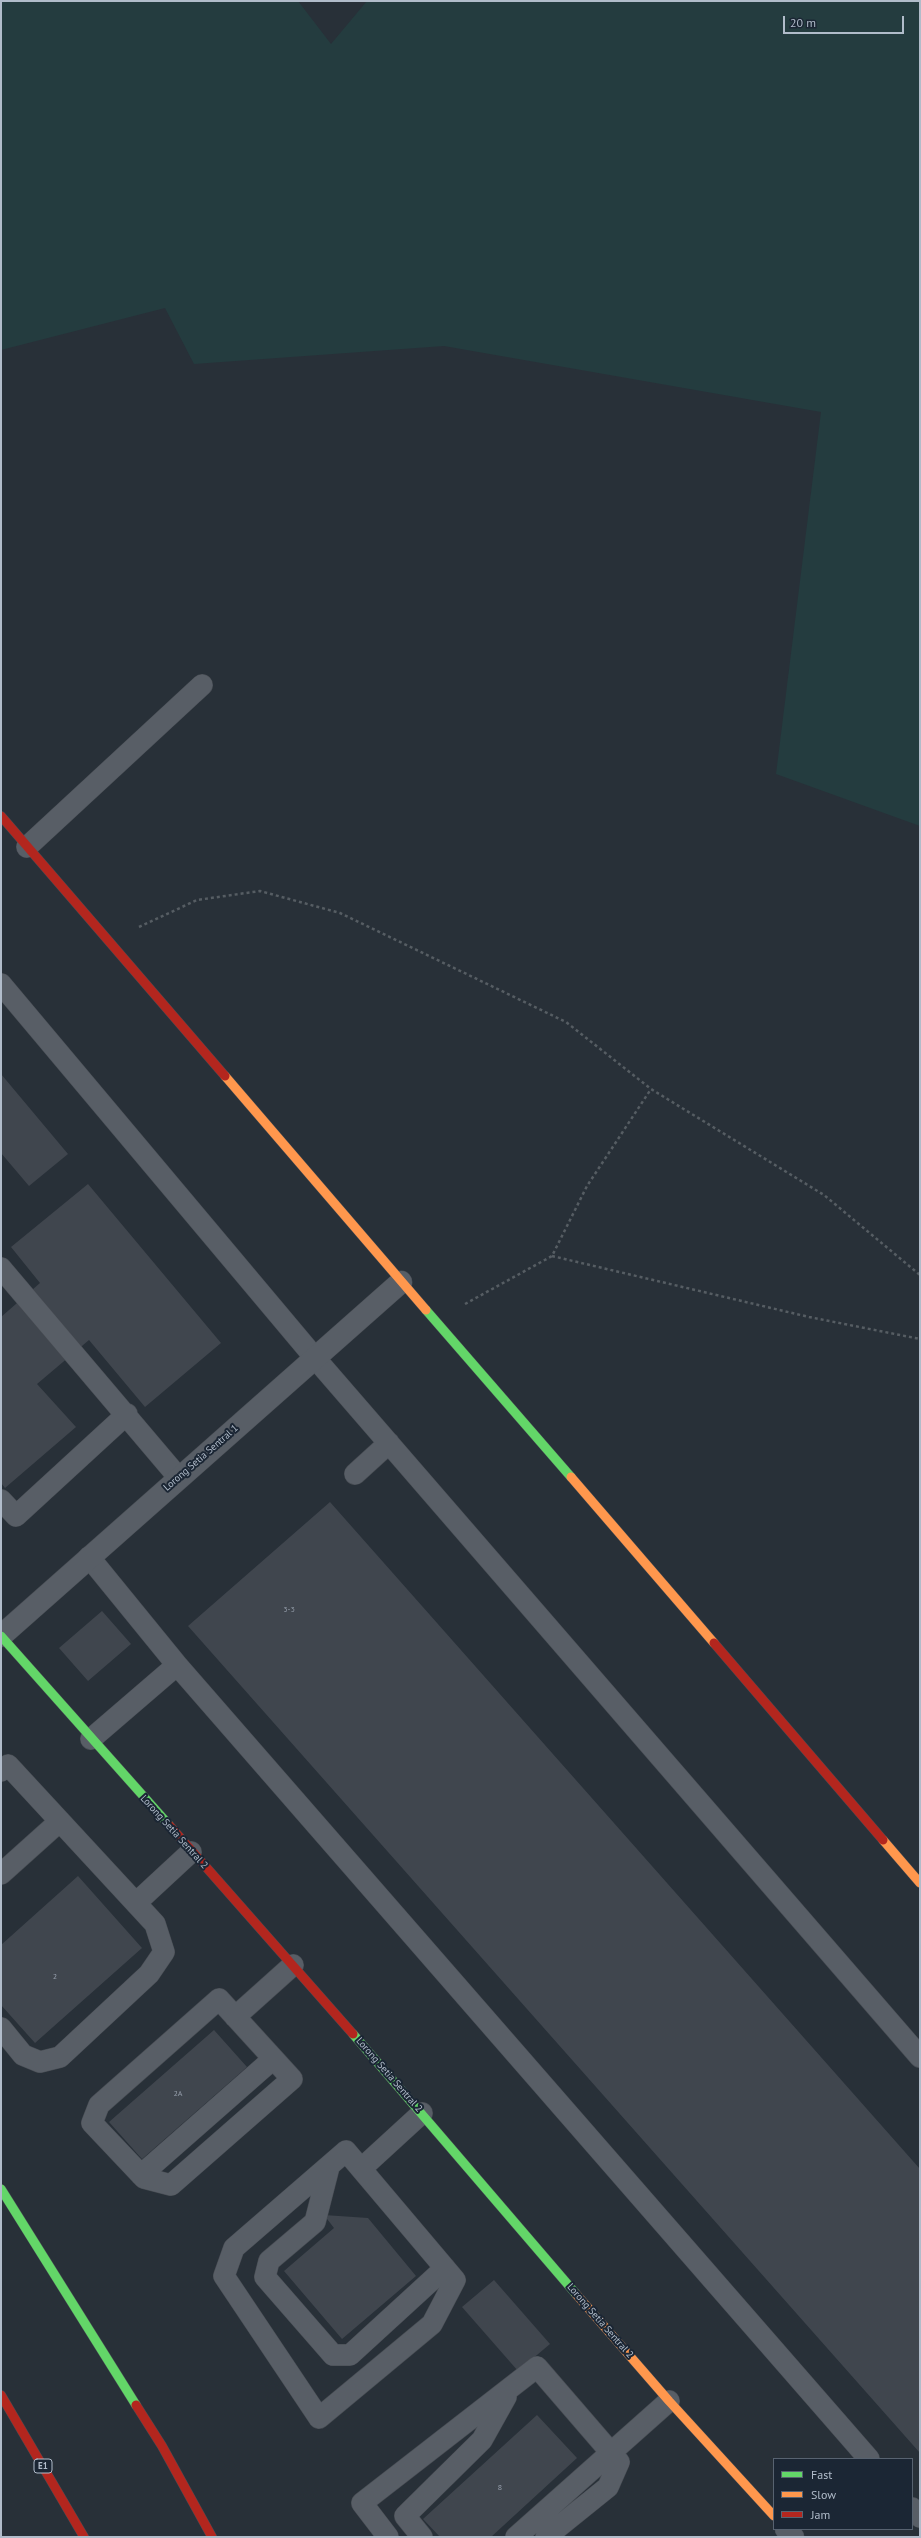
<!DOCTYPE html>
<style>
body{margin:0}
#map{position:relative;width:921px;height:2538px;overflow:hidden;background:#283038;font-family:"PT Sans",sans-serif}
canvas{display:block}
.frame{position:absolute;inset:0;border:2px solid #b1bcca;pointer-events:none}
.legend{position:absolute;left:773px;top:2458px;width:140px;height:72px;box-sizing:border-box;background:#1b2634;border:1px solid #576270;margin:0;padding:5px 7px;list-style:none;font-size:12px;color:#b1bcca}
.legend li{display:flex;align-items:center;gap:8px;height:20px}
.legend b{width:20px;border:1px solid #576270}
.scale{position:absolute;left:783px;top:16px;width:121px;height:18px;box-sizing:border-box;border:2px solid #b1bcca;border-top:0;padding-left:5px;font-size:12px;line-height:14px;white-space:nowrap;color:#b1bcca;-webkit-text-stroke:3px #1b2634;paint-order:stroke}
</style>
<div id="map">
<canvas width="921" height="2538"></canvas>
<div class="frame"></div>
<ul class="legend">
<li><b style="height:5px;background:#63d668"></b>Fast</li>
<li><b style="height:5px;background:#ff974d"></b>Slow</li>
<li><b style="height:5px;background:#b3261e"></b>Jam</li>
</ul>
<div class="scale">20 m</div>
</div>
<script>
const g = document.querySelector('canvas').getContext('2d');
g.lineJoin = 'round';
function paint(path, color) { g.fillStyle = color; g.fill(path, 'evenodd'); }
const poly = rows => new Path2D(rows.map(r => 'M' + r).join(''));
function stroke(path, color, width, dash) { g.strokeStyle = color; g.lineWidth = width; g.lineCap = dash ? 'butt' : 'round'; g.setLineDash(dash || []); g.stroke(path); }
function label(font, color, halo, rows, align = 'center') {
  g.font = font + ' "PT Sans",sans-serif'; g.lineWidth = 4; g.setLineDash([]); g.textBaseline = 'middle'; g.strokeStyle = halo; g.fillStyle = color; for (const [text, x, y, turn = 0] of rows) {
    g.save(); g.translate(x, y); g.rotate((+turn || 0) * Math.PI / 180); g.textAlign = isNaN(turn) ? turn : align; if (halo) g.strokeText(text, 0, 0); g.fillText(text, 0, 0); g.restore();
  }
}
paint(poly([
 [1,1,298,1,331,44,367,1,920,1,920,826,776,774,821,412,444,346,194,364,165,308,1,350]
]), '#243c3f');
paint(poly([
 [1,1074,68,1154,29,1186,1,1153],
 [88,1184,221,1343,145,1407,89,1340,37,1384,76,1427,5,1488,1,1483,1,1317,40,1283,11,1247],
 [330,1502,920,2169,920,2453,188,1626],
 [102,1611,131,1644,88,1681,59,1648],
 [78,1876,142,1948,35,2043,1,2005,1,1945],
 [214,2030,247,2067,142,2159,109,2122],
 [324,2215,368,2218,416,2276,342,2339,284,2271,334,2228],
 [494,2280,550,2344,518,2371,462,2307],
 [537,2415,577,2458,491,2537,440,2537,423,2519]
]), '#40464e');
const lane = poly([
 [27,847,202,685],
 [1,984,315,1358,920,2057],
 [1,1268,179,1478],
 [355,1474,389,1443],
 [1,1500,16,1516,127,1414],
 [89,1557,177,1665],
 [91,1739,177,1665,869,2459],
 [1,1771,8,1765,155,1924,164,1952,149,1974,60,2057,40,2062,23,2055,1,2028],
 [1,1874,60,1821],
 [136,1903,191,1852],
 [219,1999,292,2079,171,2185,144,2178,92,2123,99,2105,219,1999],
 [235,2017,293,1965],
 [346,2151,455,2280,432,2324,319,2418,224,2276,234,2248,346,2151],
 [329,2167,315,2222,269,2261,265,2277,333,2355,350,2355,445,2268],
 [362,2168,422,2113],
 [141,2175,273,2059],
 [912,2508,920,2517],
 [388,2537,362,2503,537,2367,619,2462,608,2487,546,2537],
 [422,2537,405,2516,482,2440,506,2397],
 [516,2537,669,2401]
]);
const street = poly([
 [1,1636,401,1282],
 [786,2529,793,2537]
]);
const fast = poly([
 [426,1310,571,1477],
 [1,1636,169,1825],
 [353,2034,576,2294],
 [1,2189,136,2405]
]);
const slow = poly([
 [225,1076,426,1310],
 [571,1477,714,1643],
 [883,1840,920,1883],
 [576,2294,669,2401,774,2516]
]);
const jam = poly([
 [1,816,225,1076],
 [714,1643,883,1840],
 [169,1825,353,2034],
 [1,2395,84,2537],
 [136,2405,162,2446,212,2537]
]);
stroke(lane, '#474c53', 22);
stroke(street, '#474c53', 23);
stroke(fast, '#474c53', 10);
stroke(slow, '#474c53', 10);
stroke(jam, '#474c53', 10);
stroke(poly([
 [139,927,197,900,260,891,340,913,566,1022,651,1089,824,1195,920,1275],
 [552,1256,809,1317,920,1339],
 [465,1304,552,1256,587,1186,651,1089]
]), '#565d63', 2.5, [3, 3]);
stroke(lane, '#585e66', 21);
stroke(street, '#585e66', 22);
stroke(fast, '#63d668', 9);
stroke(slow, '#ff974d', 9);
stroke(jam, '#b3261e', 9);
label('8px', '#959eab', null, [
 ["3-3",289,1610],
 ["2",55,1977],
 ["2A",178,2094],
 ["8",500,2488]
]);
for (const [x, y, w] of [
 [43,2466,18]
]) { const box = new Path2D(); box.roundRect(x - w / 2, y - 7, w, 14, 3); g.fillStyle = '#1b2634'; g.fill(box); stroke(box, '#b1bcca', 1); }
label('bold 9px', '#b1bcca', null, [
 ["E1",43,2466]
]);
label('10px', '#b1bcca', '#1b2634', [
 ["Lorong Setia Sentral 1",201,1458,-41],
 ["Lorong Setia Sentral 2",174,1832,48],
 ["Lorong Setia Sentral 2",389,2075,49],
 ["Lorong Setia Sentral 2",600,2321,49]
]);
</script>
